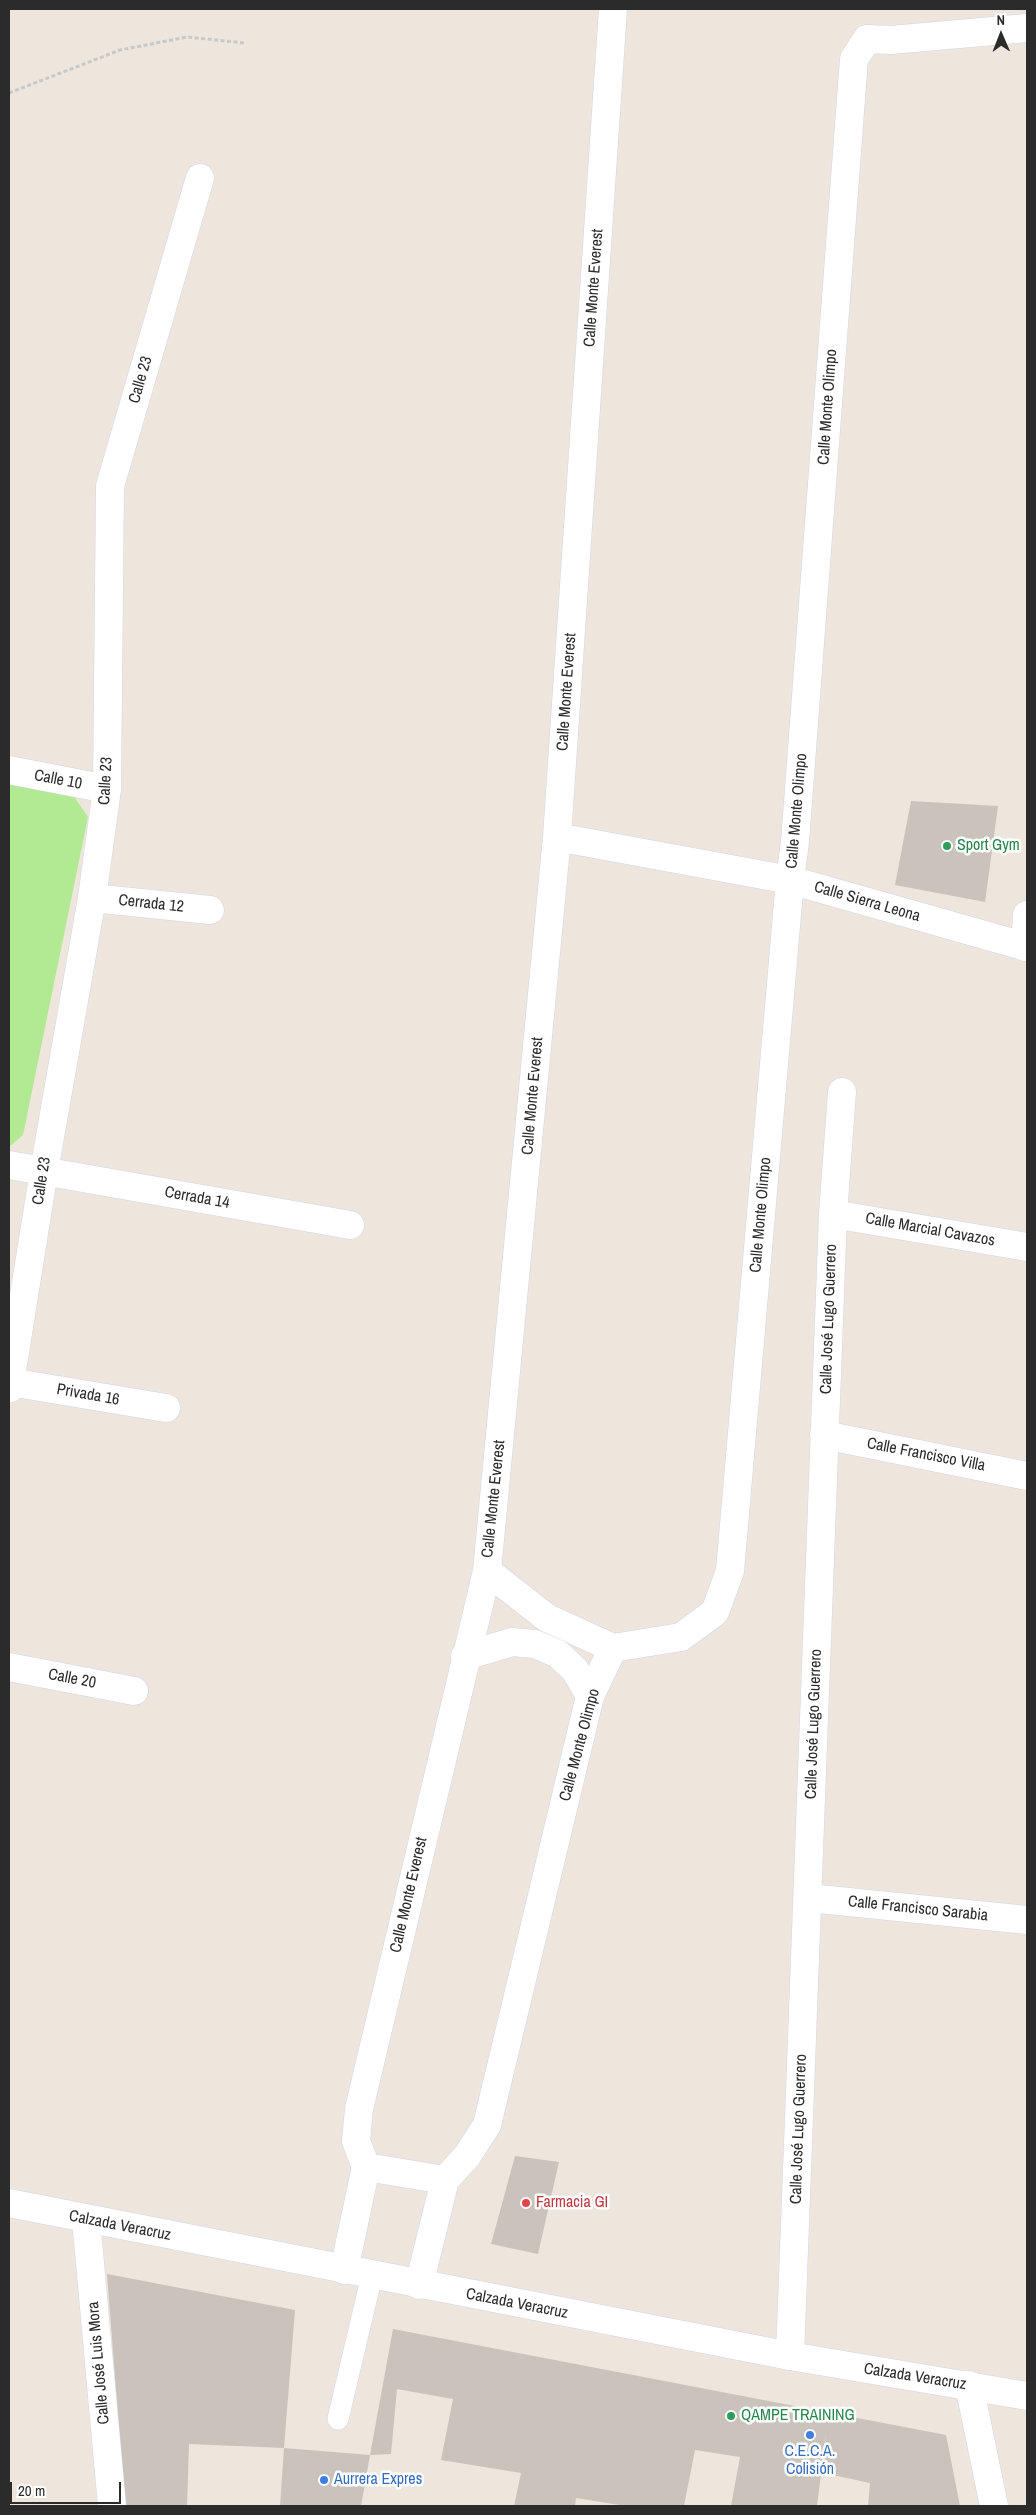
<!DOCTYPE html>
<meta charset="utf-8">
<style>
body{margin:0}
#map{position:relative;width:1036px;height:2515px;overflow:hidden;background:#eee6dc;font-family:"Archivo Narrow",sans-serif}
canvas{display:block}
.frame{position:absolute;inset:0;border:10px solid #2b2b2b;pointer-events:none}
.north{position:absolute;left:976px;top:10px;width:50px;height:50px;-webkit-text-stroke:4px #fff;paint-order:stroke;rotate:359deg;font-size:14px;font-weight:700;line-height:20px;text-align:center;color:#2b2b2b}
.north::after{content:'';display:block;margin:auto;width:18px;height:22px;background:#2b2b2b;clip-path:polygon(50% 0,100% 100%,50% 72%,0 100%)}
.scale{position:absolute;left:10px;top:2482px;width:111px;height:22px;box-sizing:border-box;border:2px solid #2b2b2b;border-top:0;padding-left:6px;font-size:15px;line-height:18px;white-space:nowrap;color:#2b2b2b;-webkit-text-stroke:4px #fff;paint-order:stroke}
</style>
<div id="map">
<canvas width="1036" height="2515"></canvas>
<div class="frame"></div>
<div class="north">N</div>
<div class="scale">20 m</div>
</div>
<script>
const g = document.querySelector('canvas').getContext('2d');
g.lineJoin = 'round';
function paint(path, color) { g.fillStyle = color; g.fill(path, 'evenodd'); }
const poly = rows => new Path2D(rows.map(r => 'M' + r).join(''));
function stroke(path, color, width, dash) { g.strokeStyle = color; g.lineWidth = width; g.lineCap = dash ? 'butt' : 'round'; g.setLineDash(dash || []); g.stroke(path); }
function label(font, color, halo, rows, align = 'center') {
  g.font = font + ' "Archivo Narrow",sans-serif'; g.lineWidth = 5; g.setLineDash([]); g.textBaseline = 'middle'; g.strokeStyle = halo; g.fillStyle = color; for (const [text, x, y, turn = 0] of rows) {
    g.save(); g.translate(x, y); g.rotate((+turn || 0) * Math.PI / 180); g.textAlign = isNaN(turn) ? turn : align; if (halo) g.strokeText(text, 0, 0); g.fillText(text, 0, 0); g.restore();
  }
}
paint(poly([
 [9,784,73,795,88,817,23,1135,9,1147]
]), '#b2e993');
paint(poly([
 [911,801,998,806,985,902,895,885],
 [515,2156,559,2162,538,2254,491,2244],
 [107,2274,295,2310,284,2448,189,2444,187,2506,125,2506],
 [393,2329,946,2435,960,2506,868,2506,870,2483,823,2473,826,2434,817,2506,731,2506,740,2457,695,2450,684,2506,626,2506,576,2498,575,2506,514,2506,521,2473,441,2460,453,2399,397,2389,391,2454,370,2455],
 [284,2448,370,2455,361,2506,280,2506]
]), '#c9c3bb');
const lane = poly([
 [338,2419,372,2275]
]);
const street = poly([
 [9,770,107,789],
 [557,837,790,880,1027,947],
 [92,898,210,910],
 [1025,947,1027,915],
 [9,1165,350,1225],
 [833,1214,1027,1247],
 [10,1382,166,1408],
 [9,1389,44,1171,92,898,107,789,110,486,200,178],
 [824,1435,1027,1476],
 [487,1571,547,1618,613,1648],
 [613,1648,681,1637,715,1612,730,1571,790,880,795,842,854,59,867,39,891,40,1027,28],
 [465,1656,512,1642,535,1644,558,1654,575,1670,590,1696],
 [9,1667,134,1691],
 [809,1898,1027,1920],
 [366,2167,445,2180],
 [344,2270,366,2167,356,2141,359,2109,487,1571,557,837,613,9],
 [419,2285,445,2180,467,2156,487,2125,590,1696,613,1648],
 [790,2356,833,1214,842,1092],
 [969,2385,994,2506]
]);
const secondary = poly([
 [9,2203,790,2356,1027,2396],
 [86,2219,112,2506]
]);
stroke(lane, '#d1d5e5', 22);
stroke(street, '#d1d5e5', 29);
stroke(secondary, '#d1d5e5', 29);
stroke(poly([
 [9,93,120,50,187,37,245,43]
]), '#c8c8c8', 3, [4, 2.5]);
stroke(lane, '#fff', 21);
stroke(street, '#fff', 28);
stroke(secondary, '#fff', 28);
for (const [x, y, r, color] of [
 [947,846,5,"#2e9e5b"],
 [526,2203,5,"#e0444e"],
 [731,2416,5,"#2e9e5b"],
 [810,2435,5,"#3f7fe0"],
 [324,2480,5,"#3f7fe0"]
]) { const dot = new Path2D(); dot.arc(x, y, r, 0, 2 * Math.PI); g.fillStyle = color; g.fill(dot); stroke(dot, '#fff', 2); }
label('16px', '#2b2b2b', '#fff', [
 ["Calle Monte Everest",594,288,-86],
 ["Calle 23",141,380,-74],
 ["Calle Monte Olimpo",828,407,-86],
 ["Calle Monte Everest",567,692,-86],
 ["Calle 10",58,780,11],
 ["Calle 23",106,781,-87],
 ["Calle Monte Olimpo",797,811,-85],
 ["Calle Sierra Leona",867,902,16],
 ["Cerrada 12",151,904,6],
 ["Calle Monte Everest",533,1096,-85],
 ["Calle 23",42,1181,-81],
 ["Cerrada 14",197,1198,10],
 ["Calle Monte Olimpo",761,1215,-85],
 ["Calle Marcial Cavazos",930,1230,10],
 ["Calle José Lugo Guerrero",829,1319,-88],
 ["Privada 16",88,1395,10],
 ["Calle Francisco Villa",926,1455,11],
 ["Calle Monte Everest",494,1499,-84],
 ["Calle 20",72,1679,11],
 ["Calle José Lugo Guerrero",814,1724,-88],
 ["Calle Monte Olimpo",580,1745,-75],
 ["Calle Monte Everest",409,1895,-77],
 ["Calle Francisco Sarabia",918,1909,6],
 ["Calle José Lugo Guerrero",799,2129,-88],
 ["Calzada Veracruz",120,2226,11],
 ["Calzada Veracruz",517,2304,11],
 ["Calle José Luis Mora",99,2363,-95],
 ["Calzada Veracruz",915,2377,9]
]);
label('16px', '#27864d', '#fff', [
 ["Sport Gym",957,846],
 ["QAMPE TRAINING",741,2416]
], 'left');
label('16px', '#be3a42', '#fff', [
 ["Farmacia GI",536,2203]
], 'left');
label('16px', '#366cbe', '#fff', [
 ["C.E.C.A.",810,2452],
 ["Colisión",810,2470],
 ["Aurrera Expres",334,2480,"left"]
]);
</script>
